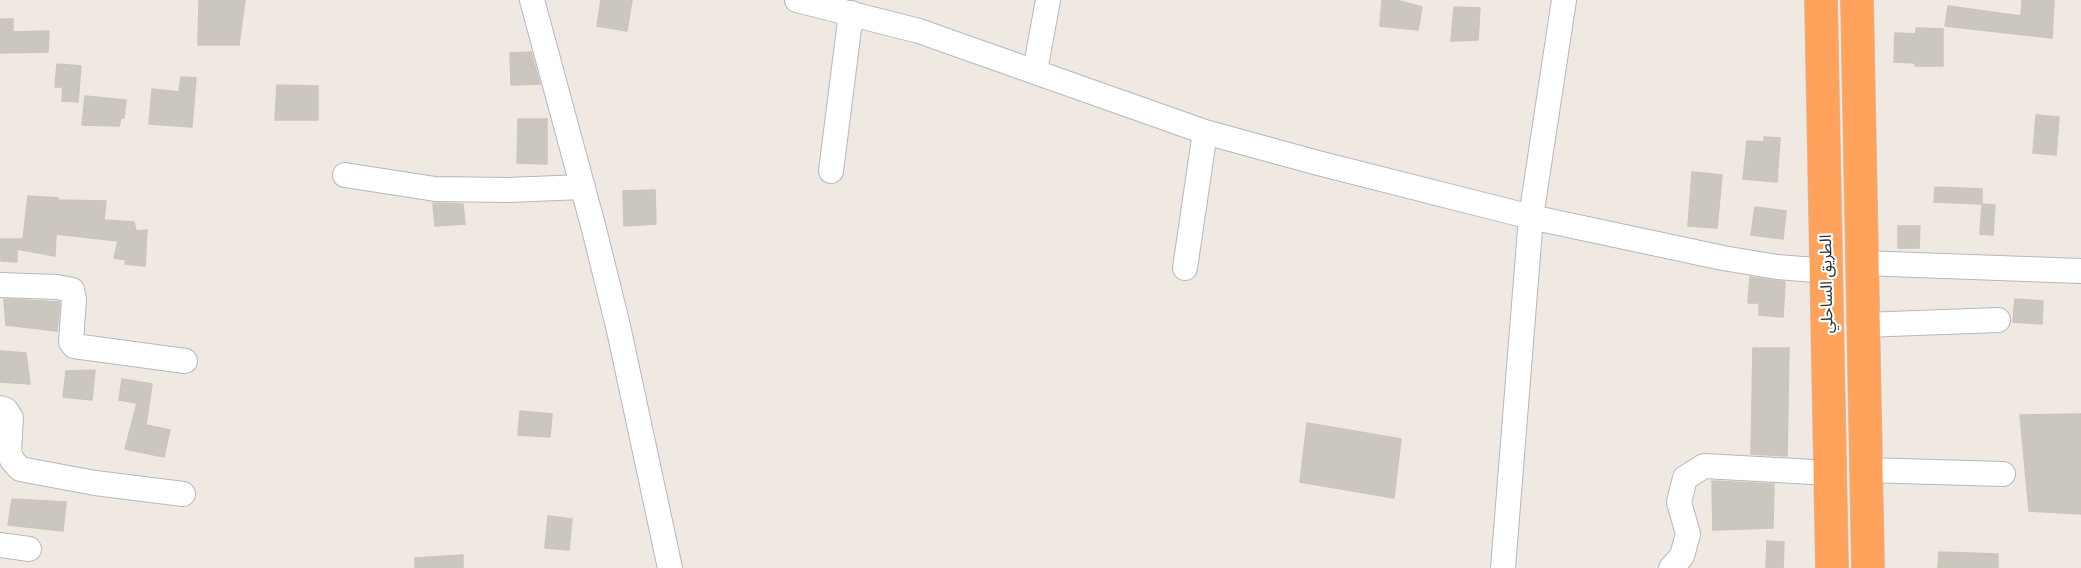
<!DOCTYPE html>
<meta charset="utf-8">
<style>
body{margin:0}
canvas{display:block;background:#efe9e1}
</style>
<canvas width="2081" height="568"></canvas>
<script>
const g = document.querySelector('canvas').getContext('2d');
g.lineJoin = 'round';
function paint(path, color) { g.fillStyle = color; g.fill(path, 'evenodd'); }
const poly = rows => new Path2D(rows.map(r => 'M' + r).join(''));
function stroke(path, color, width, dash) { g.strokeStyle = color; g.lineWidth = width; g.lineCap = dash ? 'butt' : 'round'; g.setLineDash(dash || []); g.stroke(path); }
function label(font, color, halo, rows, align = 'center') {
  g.font = font + ' Cabin,"Noto Sans Arabic",sans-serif'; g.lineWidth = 4.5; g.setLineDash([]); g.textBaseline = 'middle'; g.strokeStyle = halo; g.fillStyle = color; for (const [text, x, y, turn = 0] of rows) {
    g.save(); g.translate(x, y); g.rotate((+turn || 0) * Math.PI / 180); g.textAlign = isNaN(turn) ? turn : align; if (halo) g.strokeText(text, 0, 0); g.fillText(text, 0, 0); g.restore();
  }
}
const building = poly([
 [199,0,245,0,239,45,198,45,199,0],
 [601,0,632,0,627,31,597,26,601,0],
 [1382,0,1396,0,1422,7,1418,30,1380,26,1382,0],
 [2022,0,2054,0,2052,38,1945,26,1948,6,2021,16,2022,0],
 [1454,7,1480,8,1478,40,1451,41,1454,7],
 [0,19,13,19,13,32,49,31,48,52,0,53,0,19],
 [1916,28,1943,29,1943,66,1915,66,1915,63,1894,62,1895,33,1916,34,1916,28],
 [531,52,540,84,511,85,510,53,531,52],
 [57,64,81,66,78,102,62,101,63,87,55,87,57,64],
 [181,77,196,78,192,127,149,124,152,89,179,92,181,77],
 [277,85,318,86,318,120,275,120,277,85],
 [85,96,126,100,124,118,121,118,119,126,82,125,85,96],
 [2036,115,2059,117,2056,155,2033,153,2036,115],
 [518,119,547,119,547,164,517,163,518,119],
 [1764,137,1780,138,1777,182,1743,179,1747,141,1764,142,1764,137],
 [1692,172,1722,175,1717,228,1688,226,1692,172],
 [1935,187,1982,189,1982,204,1934,202,1935,187],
 [655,190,656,224,624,226,623,191,655,190],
 [28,196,58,198,58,200,106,201,104,220,134,222,136,231,147,230,145,266,125,264,126,260,114,258,118,241,56,234,55,256,17,249,17,262,1,261,0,239,23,239,28,196],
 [433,203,463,204,465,224,435,226,433,203],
 [1982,204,1995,205,1993,235,1980,234,1982,204],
 [1755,207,1786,211,1783,239,1751,235,1755,207],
 [1898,226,1920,226,1919,248,1898,248,1898,226],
 [1750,277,1785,282,1783,317,1759,315,1759,303,1748,303,1750,277],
 [4,299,60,302,57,331,6,325,4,299],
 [2015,299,2043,301,2042,324,2013,322,2015,299],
 [1753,348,1789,348,1787,456,1751,454,1753,348],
 [0,351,26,353,30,384,0,382,0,351],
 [95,370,92,400,63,397,66,371,95,370],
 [122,379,152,384,146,425,170,430,164,457,125,449,137,403,119,400,122,379],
 [520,411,552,414,550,437,518,435,520,411],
 [2081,414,2081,514,2029,511,2020,415,2081,414],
 [1307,423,1401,439,1394,498,1300,482,1307,423],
 [1712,481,1774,484,1773,528,1713,530,1712,481],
 [12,499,66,502,63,531,8,525,12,499],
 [548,516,572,519,569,550,545,548,548,516],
 [1767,541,1784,542,1783,568,1766,568,1767,541],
 [1939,552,1998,554,1998,568,1938,568,1939,552],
 [463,555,463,568,415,568,415,558,463,555]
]);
paint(building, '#cbc7bf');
stroke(building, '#cbc5ba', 1.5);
const minor = poly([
 [532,0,594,229,618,326,670,568],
 [797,0,919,31,1205,132,1318,163,1531,217,1723,258,1777,267,1828,271],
 [1035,71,1048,0],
 [831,171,851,13],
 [345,175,435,189,507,190,583,187],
 [1862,263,2081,271],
 [1185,268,1205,132],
 [0,285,57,287,72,290,74,299,71,342,74,346,185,361],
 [1863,325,1998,320],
 [0,408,6,410,11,418,9,451,12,460,20,469,95,483,183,494],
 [1866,470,2003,474],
 [0,545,29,549],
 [1503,568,1531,217,1564,0],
 [1671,568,1682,556,1688,534,1679,502,1685,478,1704,466,1831,473]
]);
const highway = poly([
 [1821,0,1832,568],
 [1857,0,1868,568]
]);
stroke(minor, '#b4b7c1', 26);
stroke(highway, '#c9c9c9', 34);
stroke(minor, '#fff', 24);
stroke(highway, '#ffa35c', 33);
label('16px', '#2e2e2e', '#fff', [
 ["الطريق الساحلي",1827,284,-91]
]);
</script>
